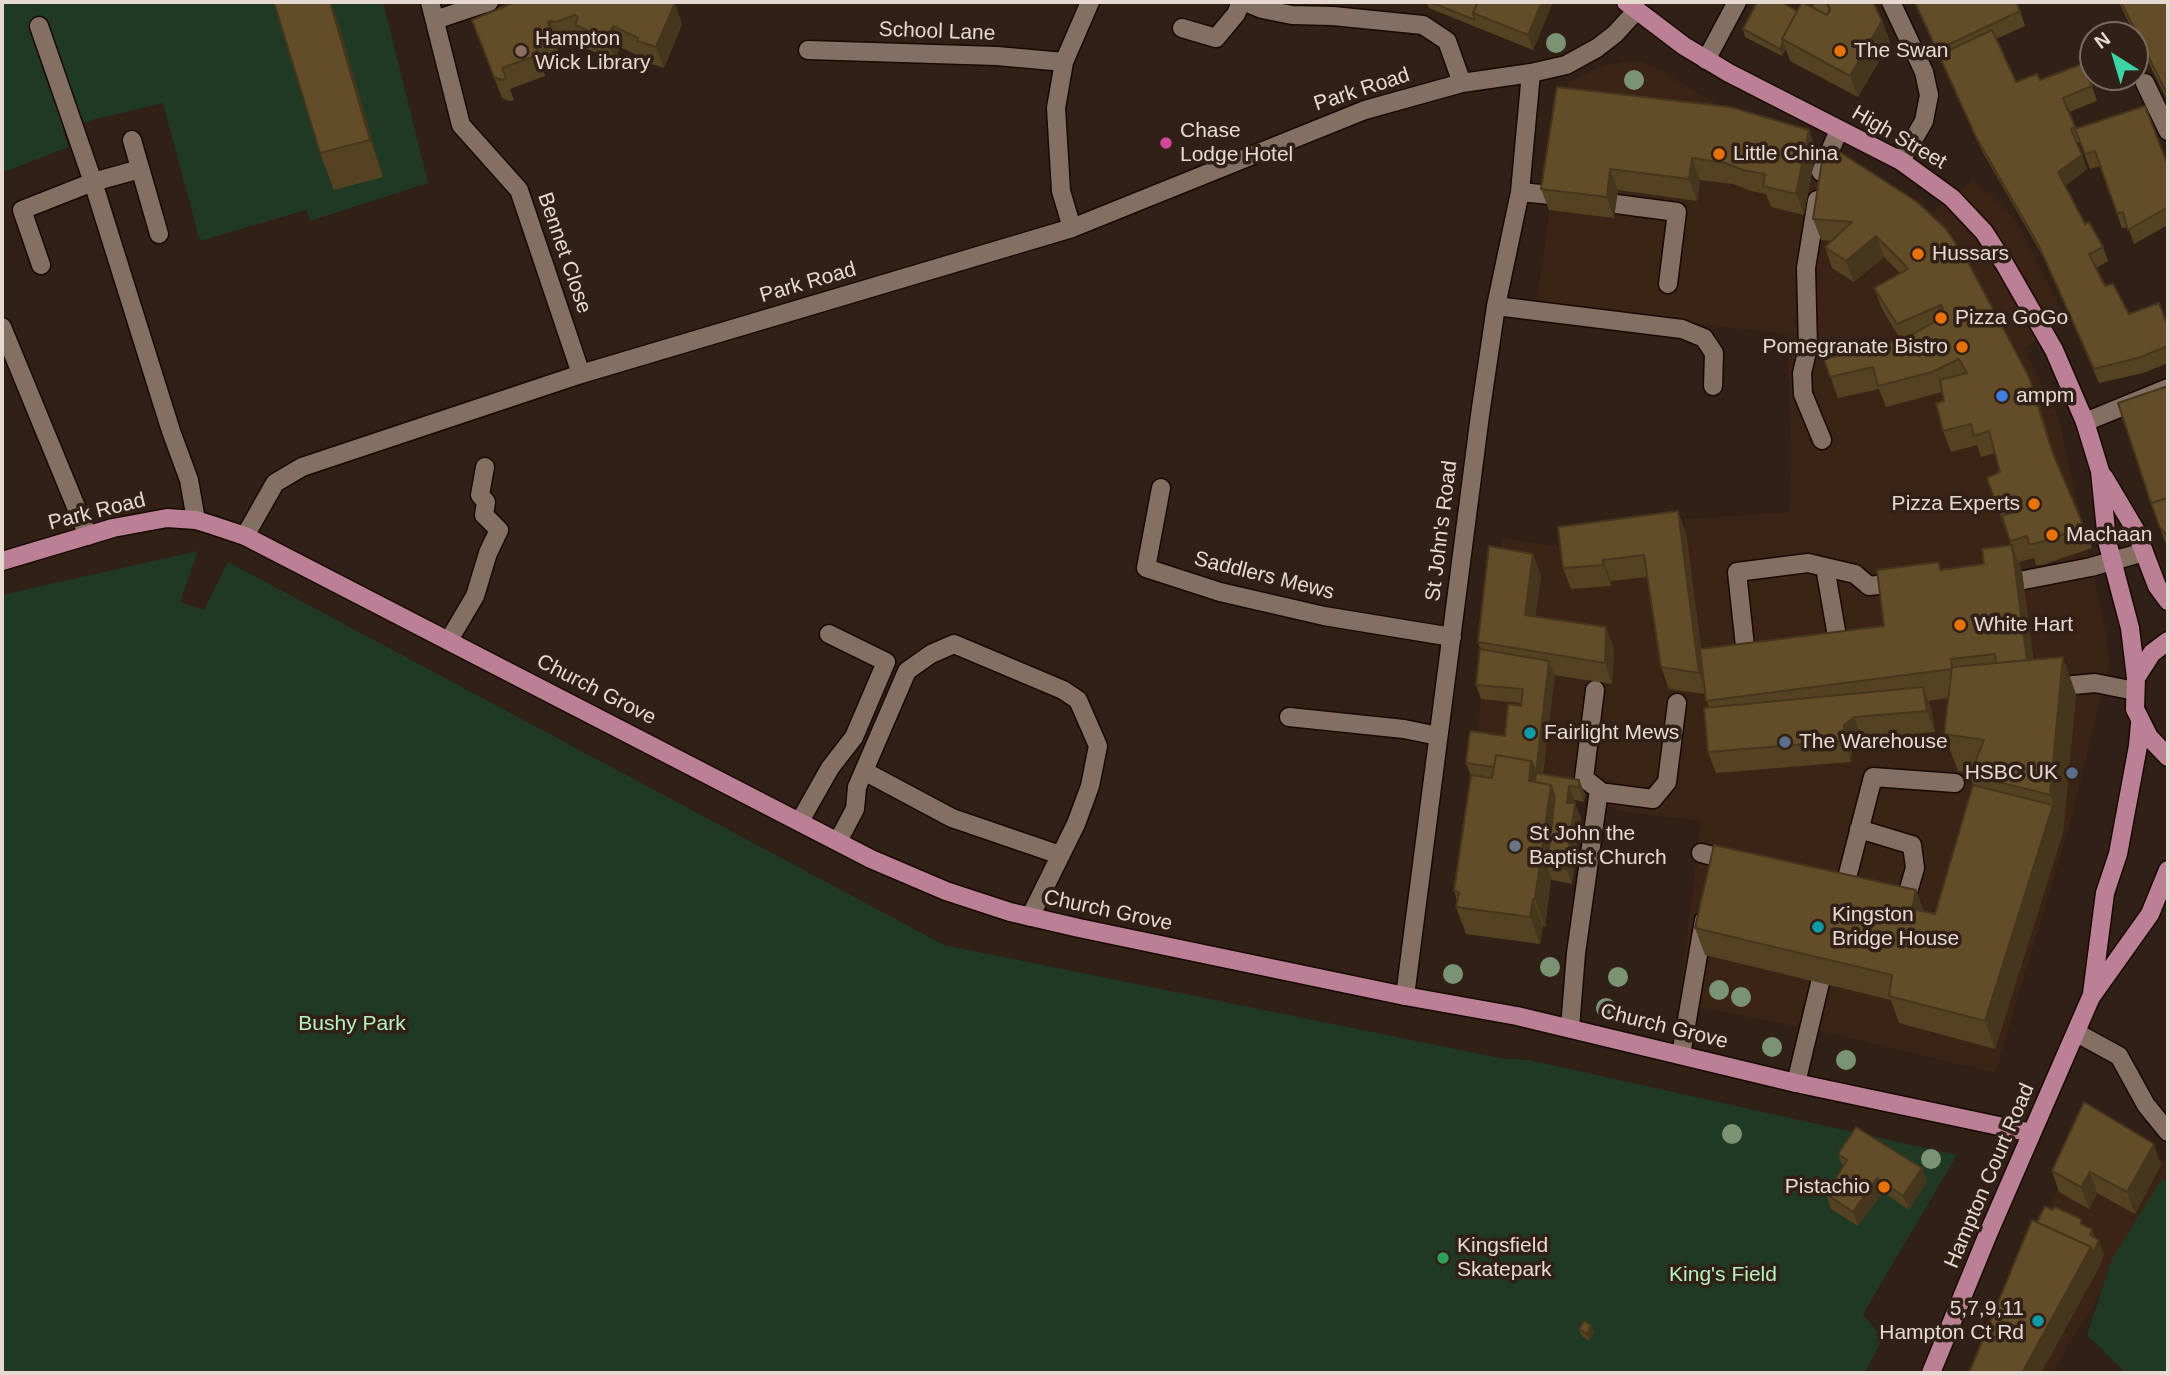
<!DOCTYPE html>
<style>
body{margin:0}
#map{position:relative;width:2170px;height:1375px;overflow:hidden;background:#312016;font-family:Arial,sans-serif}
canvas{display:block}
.frame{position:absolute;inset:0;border:4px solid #e5d9d2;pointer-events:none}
.north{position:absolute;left:2079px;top:21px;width:70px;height:70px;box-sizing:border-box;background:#312016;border:2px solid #796a61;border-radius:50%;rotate:323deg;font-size:19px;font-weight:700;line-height:28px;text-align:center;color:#e5d9d2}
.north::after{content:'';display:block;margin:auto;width:24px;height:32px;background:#3ad4a5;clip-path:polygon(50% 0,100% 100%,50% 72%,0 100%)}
</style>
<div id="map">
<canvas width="2170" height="1375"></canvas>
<div class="frame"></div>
<div class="north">N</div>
</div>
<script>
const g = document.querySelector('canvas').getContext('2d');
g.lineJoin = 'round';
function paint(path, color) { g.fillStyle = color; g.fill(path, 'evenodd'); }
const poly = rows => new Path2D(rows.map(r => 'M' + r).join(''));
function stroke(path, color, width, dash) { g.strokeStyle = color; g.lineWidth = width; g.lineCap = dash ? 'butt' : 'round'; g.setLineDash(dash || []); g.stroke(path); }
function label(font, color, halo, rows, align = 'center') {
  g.font = font + ' Arial,sans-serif'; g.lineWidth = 7; g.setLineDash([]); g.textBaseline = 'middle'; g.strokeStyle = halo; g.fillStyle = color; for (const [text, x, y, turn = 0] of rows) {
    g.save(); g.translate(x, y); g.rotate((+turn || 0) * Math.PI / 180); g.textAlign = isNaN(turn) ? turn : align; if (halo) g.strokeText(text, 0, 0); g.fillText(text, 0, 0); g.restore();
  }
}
paint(poly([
 [1630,60,1644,63,1659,69,1709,100,1893,187,1932,213,1973,179,2008,212,2019,227,2067,321,2024,349,2058,416,2107,635,2109,665,2067,835,1995,1073,1829,1033,1679,1003,1701,821,1623,812,1475,746,1502,538,1566,548,1686,532,1684,519,1789,512,1791,455,1787,334,1536,306,1568,83,1600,67],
 [2089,1116,2168,1164,2168,1180,2052,1373,1978,1373]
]), '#3b2416');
paint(poly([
 [2,2,383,2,428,183,310,221,306,210,200,241,163,103,92,120,63,131,68,147,2,173],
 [198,551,180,602,204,610,228,562,944,945,1505,1059,1529,1060,1957,1155,1863,1314,1883,1338,1865,1373,2,1373,2,595],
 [2161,1180,2168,1181,2168,1373,2126,1373,2087,1335,2112,1259]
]), '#203924');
const minor = poly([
 [430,2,461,125,519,190,581,374],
 [1245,2,1262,9,1292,15,1333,16,1423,25,1447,41,1462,83],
 [1891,2,1924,72,1929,95,1924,121,1901,161],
 [435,20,489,2],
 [39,26,93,182,171,431,189,480,196,520],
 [1182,28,1216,38,1236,14,1241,2],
 [808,50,997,56,1064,62],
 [1706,60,1737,2],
 [2145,83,2168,131],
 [132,140,159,234],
 [1821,172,1839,130],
 [1520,192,1551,195],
 [1817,200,1806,268,1808,348,1802,373,1803,394,1822,440],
 [1616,204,1677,212,1668,284],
 [1072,228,1061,191,1056,108,1064,62,1090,2],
 [41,265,22,210,93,182,140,169],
 [1496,306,1682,329,1704,338,1714,353,1713,386],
 [2,327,88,536],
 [2085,422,2168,388],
 [1161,488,1146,568,1220,592,1324,616,1452,637],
 [245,536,275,483,302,467,581,374,1072,228,1365,110,1462,83,1531,73,1566,65,1597,48,1615,34,1637,10],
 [1825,567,1839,648],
 [2024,580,2091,567,2144,552],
 [449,640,475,596,488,553,499,530,484,515,486,502,480,495,485,467],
 [1747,665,1737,572,1808,563,1855,574,1869,586,1903,582],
 [2052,687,2095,683,2135,691],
 [1289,717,1404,729,1438,736],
 [864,771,952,818,1060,855],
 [1599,792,1653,799,1667,782,1677,703],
 [800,821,830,768,854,737,886,662,829,634],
 [1859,829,1912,845,1915,868,1906,899],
 [838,841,855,809,857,787,907,671,931,654,954,644,1063,690,1078,700,1098,746,1090,786,1076,824,1030,917],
 [1701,853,1732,861],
 [1842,897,1873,777,1955,783],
 [1405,996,1480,415,1496,306,1520,192,1531,73],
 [1570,1028,1576,953,1599,790,1584,778,1595,690],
 [2077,1033,2119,1056,2146,1105,2168,1132],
 [1681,1055,1704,920],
 [1796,1083,1820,983]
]);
const major = poly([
 [1626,2,1684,46,1729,73,1901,161,1952,198,1984,232,2004,263,2054,350,2085,422,2100,471,2107,541,2130,628,2136,678],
 [2104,477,2136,531,2157,586,2168,601],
 [2,561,113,528,167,518,196,520,212,525,245,536,871,859,946,891,1010,912,1079,928,1405,996,1517,1016,1796,1083,2032,1133],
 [2168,641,2152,653,2136,678,2135,709,2149,737,2168,757],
 [2092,994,2105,893,2118,854,2138,746,2140,723],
 [1931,1373,1988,1234,2091,997,2150,914,2168,870]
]);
stroke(minor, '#180902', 21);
stroke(major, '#180902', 21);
stroke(minor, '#846f63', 18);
stroke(major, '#bb8096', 18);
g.fillStyle = '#7a9373';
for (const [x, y] of [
 [1556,43],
 [1634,80],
 [1550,967],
 [1453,974],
 [1618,977],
 [1719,990],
 [1741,997],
 [1606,1008],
 [1772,1047],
 [1846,1060],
 [1732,1134],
 [1931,1159]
]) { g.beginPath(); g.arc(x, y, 10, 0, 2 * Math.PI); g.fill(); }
paint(poly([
 [515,2,682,24,664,68,645,62,643,58,620,47,615,60,582,47,579,38,564,43,558,42,556,44,559,54,541,62,545,76,510,89,514,100,509,101,502,98,472,20],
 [1427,2,1553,2,1533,50,1429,8],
 [1757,2,1787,2,1786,5,1797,11,1812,7,1814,2,1873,2,1882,21,1890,42,1858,97,1790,61,1786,49,1782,56,1745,37,1743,29],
 [1914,2,1953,2,2020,11,2025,26,1996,39,2016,82,2040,80,2092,86,2097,101,2069,112,2076,129,2168,166,2168,225,2134,244,2128,227,2122,228,2100,166,2090,169,2080,142,2077,143,2087,169,2065,186,2085,224,2103,247,2108,261,2096,268,2105,286,2129,314,2168,327,2168,363,2143,373,2099,383,2045,260,1982,151],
 [2119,2,2168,2,2168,102,2123,11],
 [336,16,383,177,334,190,320,153],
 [1557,87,1816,151,1804,215,1771,207,1766,194,1751,191,1733,184,1700,180,1697,201,1618,190,1614,218,1549,210,1541,189],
 [1823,155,2029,377,2037,398,2056,461,2084,527,2092,548,2042,565,2036,565,2034,558,2019,562,2022,572,2033,660,2076,694,2063,832,1995,1049,1899,1023,1891,1000,1705,955,1695,928,1916,890,1924,912,1935,914,1973,785,1970,775,1971,773,1958,771,1944,734,1949,698,1928,701,1931,708,1935,732,1862,739,1852,746,1851,762,1716,773,1708,752,1709,708,1705,694,1669,689,1661,667,1647,577,1611,581,1611,586,1571,589,1563,568,1686,532,1701,649,1884,626,1942,569,1984,564,2011,545,1987,478,2000,472,1995,453,1981,457,1977,445,1951,452,1943,431,1944,401,1942,392,1886,407,1879,389,1838,398,1824,359,1901,340,1882,309,1874,288,1900,273,1884,257,1854,282,1832,268,1825,247,1831,241,1821,240,1813,219],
 [2168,386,2168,550,2151,503],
 [1541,575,1535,617,1614,648,1612,684,1554,675,1543,774,1579,780,1585,794,1584,802,1575,800,1574,803,1581,818,1572,884,1552,880,1551,879,1545,927,1543,926,1540,944,1466,934,1456,907,1457,900,1454,891,1471,776,1466,763,1505,736,1521,703,1481,699,1476,685,1480,649,1478,642],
 [1838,1154,1927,1182,1909,1210,1883,1192,1858,1226,1831,1209,1826,1194,1843,1167],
 [2161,1165,2135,1214,2097,1193,2089,1209,2059,1192,2052,1171],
 [1591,1325,1594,1332,1589,1341,1582,1336,1579,1329]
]), '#554223');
paint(poly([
 [330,2,331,2,336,16,383,177,370,140],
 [1542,2,1553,2,1533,50,1528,35],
 [675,3,682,24,664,68,656,47],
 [550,21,558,42,556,44,559,54,548,22],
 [1882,21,1890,42,1858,97,1850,76],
 [613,26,620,47,615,60,607,39],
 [534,40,541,62,545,76,538,55],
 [1783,42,1786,49,1782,56,1780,49],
 [1809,130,1816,151,1804,215,1796,194],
 [2082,155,2087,169,2064,187,2058,172],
 [1692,158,1700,180,1697,201,1689,179],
 [1610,169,1618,190,1614,218,1607,197],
 [1876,236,1884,257,1854,282,1846,261],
 [2029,377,2037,398,2059,472,2052,451],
 [1678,511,1686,532,1707,694,1699,673],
 [2012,545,2022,572,2038,693,2028,666],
 [1533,554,1541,575,1533,636,1525,615],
 [1603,560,1611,581,1611,586,1603,565],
 [1606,627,1614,648,1612,684,1605,663],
 [2063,657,2076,694,2063,832,2050,795],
 [1549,661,1555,676,1541,788,1536,773],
 [1923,687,1931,708,1935,732,1927,711],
 [1854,717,1862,739,1852,746,1851,762,1843,741,1844,725],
 [1531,761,1541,788,1529,781],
 [1579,780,1585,794,1584,802,1579,787],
 [1551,785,1561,812,1547,866,1551,879,1545,927,1535,899],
 [1569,786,1575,800,1572,817,1567,803],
 [1575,803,1581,818,1572,884,1566,869],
 [2053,805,2063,832,1995,1049,1985,1021],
 [1916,890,1926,917,1912,909],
 [1533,899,1543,926,1540,944,1530,917],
 [2154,1144,2161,1165,2135,1214,2127,1192],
 [1922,1168,1927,1182,1909,1210,1903,1196],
 [2090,1172,2097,1193,2089,1209,2081,1187],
 [1877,1178,1883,1192,1858,1226,1853,1212],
 [2092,1229,2097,1243,2099,1240,2104,1255,2099,1268,2041,1373,2022,1373],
 [1591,1325,1594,1332,1589,1341,1587,1334]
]), '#45361d');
const building = poly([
 [274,2,330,2,370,140,320,153,274,2],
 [515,2,673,2,675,3,656,47,637,41,638,38,613,26,607,39,575,25,578,17,575,15,556,22,550,21,548,22,551,33,534,40,538,55,502,68,506,78,502,80,494,77,472,20,515,2],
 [1430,2,1478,2,1473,13,1475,20,1430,2],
 [1478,2,1542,2,1528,35,1473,13,1478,2],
 [1757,2,1781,2,1797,11,1782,39,1783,42,1780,49,1743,29,1757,2],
 [1802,2,1827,15,1830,9,1827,2,1873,2,1882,21,1850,76,1782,39,1802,2],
 [1814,2,1826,2,1830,11,1827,15,1812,7,1814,2],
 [1915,2,2016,2,2020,11,1937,50,1915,2],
 [2121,2,2168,2,2168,96,2121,2],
 [1992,30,2016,82,2037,74,2040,80,2082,64,2092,86,2063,98,2075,127,2071,129,2082,155,2058,172,2085,224,2089,222,2103,247,2089,254,2105,286,2113,284,2129,314,2159,303,2168,327,2168,346,2138,358,2094,369,2039,246,1976,137,1939,55,1992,30],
 [1557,87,1730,107,1809,130,1796,194,1763,186,1765,174,1743,170,1725,163,1692,158,1689,179,1610,169,1607,197,1541,189,1557,87],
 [2145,106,2168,166,2168,207,2128,230,2123,212,2117,213,2095,151,2085,154,2075,129,2145,106],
 [1835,149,1917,202,1946,229,1968,262,2029,377,2052,451,2084,527,2035,544,2029,544,2027,536,2010,541,2002,516,2016,511,2014,504,1998,509,1987,478,2000,472,1989,431,1974,436,1971,424,1943,431,1936,403,1944,401,1940,380,1967,373,1959,359,1932,372,1878,386,1873,367,1830,377,1824,359,1906,338,1938,320,1935,313,1943,308,1941,305,1897,324,1874,288,1908,269,1900,260,1876,236,1846,261,1825,247,1852,222,1813,219,1823,155,1835,149],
 [2168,386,2168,498,2151,503,2118,403,2168,386],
 [2168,498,2168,536,2160,528,2151,503,2168,498],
 [1678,511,1699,673,1661,667,1644,555,1603,560,1603,565,1563,568,1558,527,1678,511],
 [2012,545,2027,660,1996,663,1995,654,1951,659,1952,669,1706,701,1700,649,1884,626,1877,570,1939,562,1940,570,1984,564,1982,549,2012,545],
 [1489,546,1533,554,1525,615,1606,627,1605,663,1478,642,1489,546],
 [1480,649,1549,661,1536,773,1531,761,1496,755,1494,767,1466,763,1470,731,1505,736,1508,704,1521,706,1523,689,1476,685,1480,649],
 [2063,657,2050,795,1970,775,1984,740,1944,734,1952,667,2063,657],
 [1923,687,1927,711,1854,717,1844,725,1843,741,1708,752,1704,708,1923,687],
 [1496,755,1531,761,1529,781,1551,785,1535,899,1533,899,1530,917,1456,907,1459,892,1454,891,1471,775,1492,778,1496,755],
 [1536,773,1579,780,1579,787,1569,786,1567,803,1575,803,1566,869,1547,866,1555,797,1551,785,1535,782,1536,773],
 [1973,785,2053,805,1985,1021,1889,996,1892,975,1695,928,1714,845,1916,890,1912,909,1935,914,1973,785],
 [2084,1102,2154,1144,2127,1192,2090,1172,2081,1187,2052,1171,2084,1102],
 [1856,1127,1922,1168,1903,1196,1877,1178,1853,1212,1826,1194,1847,1160,1838,1154,1856,1127],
 [2045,1206,2052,1210,2055,1207,2081,1219,2081,1224,2092,1229,2090,1235,2099,1240,2093,1254,2091,1247,2037,1222,2045,1206],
 [2032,1220,2091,1247,2022,1373,1969,1373,2032,1220],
 [1584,1321,1591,1325,1587,1334,1579,1329,1584,1321]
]);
paint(building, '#634d29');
stroke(building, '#45361d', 2);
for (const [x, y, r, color] of [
 [521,51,7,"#8d6e63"],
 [1840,51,7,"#e8710a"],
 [1166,143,7,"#d1479c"],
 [1719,154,7,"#e8710a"],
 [1918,254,7,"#e8710a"],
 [1941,318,7,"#e8710a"],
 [1962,347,7,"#e8710a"],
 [2002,396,7,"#3f7fe0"],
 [2034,504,7,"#e8710a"],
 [2052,535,7,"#e8710a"],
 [1960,625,7,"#e8710a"],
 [1530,733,7,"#0f9aa8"],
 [1785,742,7,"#5c6f8a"],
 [2072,773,7,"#5c6f8a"],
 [1515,846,7,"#6b7280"],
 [1818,927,7,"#0f9aa8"],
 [1884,1187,7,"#e8710a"],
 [1443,1258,7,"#2e9e5b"],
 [2038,1321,7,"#0f9aa8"]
]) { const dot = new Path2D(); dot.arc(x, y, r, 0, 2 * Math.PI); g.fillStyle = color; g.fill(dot); stroke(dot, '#312016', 2.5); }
label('21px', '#e5d9d2', '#312016', [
 ["School Lane",937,32,2],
 ["Park Road",1362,90,-18],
 ["High Street",1899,138,30],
 ["Bennet Close",564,253,71],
 ["Park Road",808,283,-16],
 ["Park Road",97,512,-14],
 ["St John's Road",1442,531,-83],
 ["Saddlers Mews",1264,576,14],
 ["Church Grove",596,690,27],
 ["Church Grove",1108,911,12],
 ["Church Grove",1664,1027,14],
 ["Hampton Court Road",1990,1176,-67]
]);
label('21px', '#e5d9d2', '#312016', [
 ["Hampton",535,39],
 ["Wick Library",535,63],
 ["The Swan",1854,51],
 ["Chase",1180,131],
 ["Lodge Hotel",1180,155],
 ["Little China",1733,154],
 ["Hussars",1932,254],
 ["Pizza GoGo",1955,318],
 ["Pomegranate Bistro",1948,347,"right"],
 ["ampm",2016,396],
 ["Pizza Experts",2020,504,"right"],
 ["Machaan",2066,535],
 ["White Hart",1974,625],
 ["Fairlight Mews",1544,733],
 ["The Warehouse",1799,742],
 ["HSBC UK",2058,773,"right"],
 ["St John the",1529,834],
 ["Baptist Church",1529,858],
 ["Kingston",1832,915],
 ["Bridge House",1832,939],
 ["Pistachio",1870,1187,"right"],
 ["Kingsfield",1457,1246],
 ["Skatepark",1457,1270],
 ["5,7,9,11",2024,1309,"right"],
 ["Hampton Ct Rd",2024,1333,"right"]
], 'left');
label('21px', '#b6f1bf', '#312016', [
 ["Bushy Park",352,1024],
 ["King's Field",1723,1275]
]);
</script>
